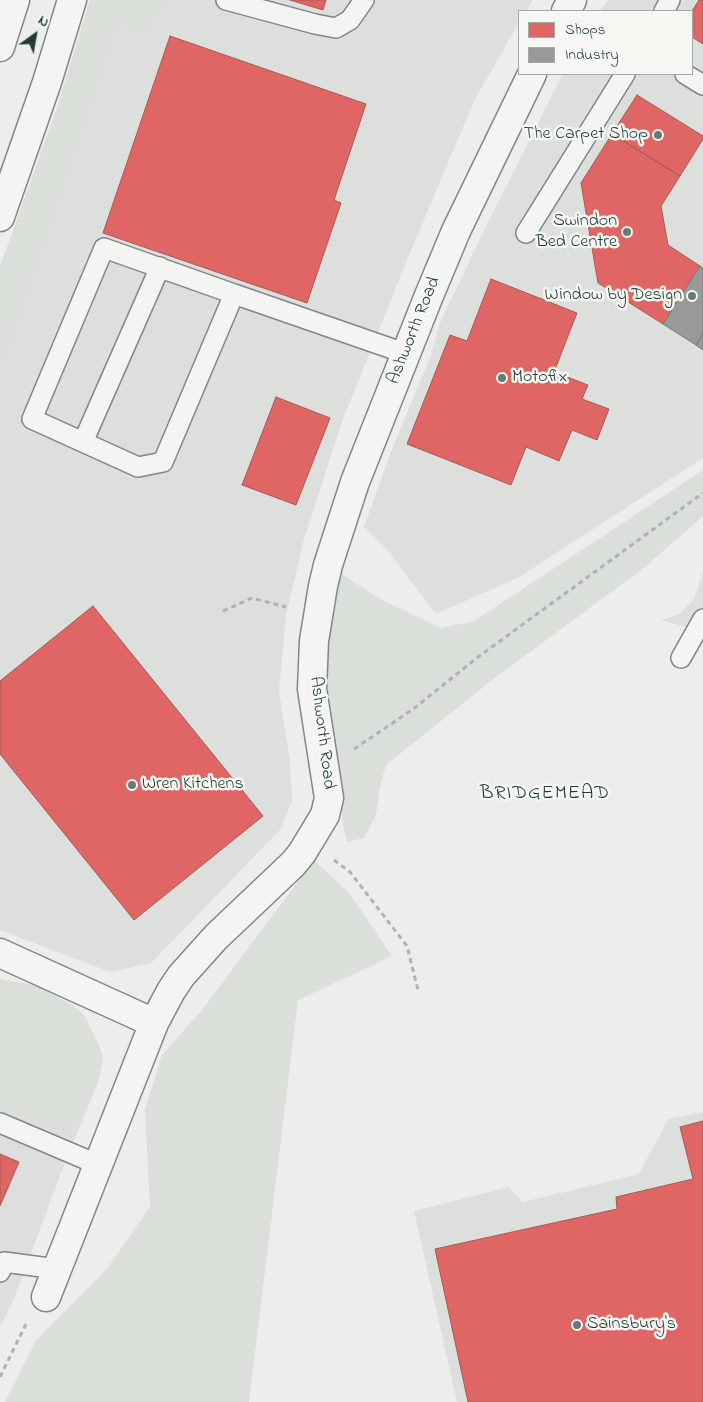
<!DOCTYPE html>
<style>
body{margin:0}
#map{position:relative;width:703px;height:1402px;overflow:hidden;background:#edeeeb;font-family:"Indie Flower",sans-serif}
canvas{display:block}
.legend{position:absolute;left:518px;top:10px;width:175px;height:65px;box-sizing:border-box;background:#f6f6f2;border:1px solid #a0aca6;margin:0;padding:6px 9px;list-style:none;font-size:15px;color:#1f3d34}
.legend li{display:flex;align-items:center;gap:10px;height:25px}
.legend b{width:25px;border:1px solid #a0aca6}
.north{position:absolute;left:10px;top:10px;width:50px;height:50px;-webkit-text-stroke:4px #f6f6f2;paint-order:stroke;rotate:32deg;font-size:14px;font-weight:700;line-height:20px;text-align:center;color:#1f3d34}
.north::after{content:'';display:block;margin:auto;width:18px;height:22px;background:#1f3d34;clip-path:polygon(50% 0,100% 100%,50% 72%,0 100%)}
</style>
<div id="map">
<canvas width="703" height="1402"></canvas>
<ul class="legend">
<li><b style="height:14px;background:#e06666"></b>Shops</li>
<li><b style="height:14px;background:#999"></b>Industry</li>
</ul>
<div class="north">N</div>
</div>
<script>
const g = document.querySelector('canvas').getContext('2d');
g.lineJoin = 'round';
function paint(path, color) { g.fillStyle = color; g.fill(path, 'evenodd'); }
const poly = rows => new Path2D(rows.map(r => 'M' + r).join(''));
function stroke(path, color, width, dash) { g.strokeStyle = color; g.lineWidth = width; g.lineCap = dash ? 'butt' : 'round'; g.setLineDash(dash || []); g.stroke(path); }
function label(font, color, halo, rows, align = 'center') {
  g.font = font + ' "Indie Flower",sans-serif'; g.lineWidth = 5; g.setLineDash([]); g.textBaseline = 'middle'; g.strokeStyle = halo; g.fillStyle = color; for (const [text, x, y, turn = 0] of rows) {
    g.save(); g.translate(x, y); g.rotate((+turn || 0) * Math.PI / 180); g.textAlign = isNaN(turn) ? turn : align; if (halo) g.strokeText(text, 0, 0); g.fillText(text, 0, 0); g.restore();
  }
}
paint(poly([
 [90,0,533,0,526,11,519,11,519,23,475,99,409,255,343,419,304,539,286,616,279,691,290,762,292,801,280,830,151,963,110,972,0,930,0,267,57,108],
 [608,0,703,0,703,458,519,577,436,614,389,552,364,527,391,452,431,355,439,325,492,214,563,74,692,74,692,11,600,11],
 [703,573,703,632,661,620,680,614,694,599],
 [35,985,72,1005,84,1015,99,1046,103,1058,98,1083,65,1162,14,1299,0,1328,0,986],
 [703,1112,703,1402,457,1402,414,1211,508,1187,523,1202,639,1174,668,1119]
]), '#dcdfdb');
paint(poly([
 [90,0,174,0,146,28,115,24,61,192,0,366,0,267,57,108],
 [703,470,703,516,645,567,491,681,386,765,380,786,376,815,364,838,347,842,343,824,330,713,324,643,331,604,340,573,382,600,441,628,474,621],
 [314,860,349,893,392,956,298,1000,249,1402,5,1402,37,1339,106,1270,150,1207,145,1109,162,1055,202,1010],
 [0,978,4,980,35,985,72,1005,84,1015,99,1046,103,1058,98,1083,79,1118,67,1132,55,1130,31,1118,5,1116,0,1113]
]), '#dadfda');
const shops = poly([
 [290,0,326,0,323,10,290,0],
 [699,0,703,0,703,44,692,37,692,11,699,0],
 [170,36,366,104,334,200,341,203,307,303,103,233,170,36],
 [637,95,703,136,703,139,680,176,612,134,637,95],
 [612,134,680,176,661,206,668,245,700,266,663,324,598,283,581,183,612,134],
 [491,279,577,313,554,372,588,385,582,399,609,409,597,440,572,430,559,461,526,447,511,485,407,444,450,335,467,341,491,279],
 [276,397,330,418,296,505,242,485,276,397],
 [93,606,263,816,134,920,0,754,0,681,93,606],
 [703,1121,703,1402,468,1402,435,1249,617,1209,616,1197,693,1179,680,1127,703,1121],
 [0,1154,19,1162,0,1206,0,1154]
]);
paint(shops, '#e06666');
stroke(shops, '#a65a57', 1);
const industry = poly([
 [700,266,703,268,703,334,696,345,663,324,700,266],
 [703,334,703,350,696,345,703,334]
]);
paint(industry, '#999');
stroke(industry, '#747d7b', 1);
const lane = poly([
 [226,0,315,24,336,28,350,20,364,0],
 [664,11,670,0],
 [685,74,703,85],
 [526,233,625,74],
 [104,248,234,294,163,462,138,467,32,419,104,248],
 [234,294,407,354],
 [83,442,160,267],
 [681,658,703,619],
 [0,1123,99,1165],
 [0,1272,4,1262,57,1269]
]);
const street = poly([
 [566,11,572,0],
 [0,953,154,1023],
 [46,1297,154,1023,171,991,181,976,216,937,293,864,302,853,325,815,329,798,312,689,314,641,323,586,328,565,355,482,428,298,456,231,532,74]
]);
const secondary = poly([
 [0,47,15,0],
 [0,217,47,82,72,0]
]);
stroke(lane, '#818784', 22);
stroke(street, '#818784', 31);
stroke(secondary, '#818784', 31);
stroke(poly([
 [223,611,252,598,286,607],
 [354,749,412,710,478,657,703,493],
 [334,860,350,872,407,946,418,990],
 [0,1377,27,1322]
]), '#afb2b0', 3, [5, 4]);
stroke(lane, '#f4f4f2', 19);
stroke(street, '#f4f4f2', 28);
stroke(secondary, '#f4f4f2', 28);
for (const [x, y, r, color] of [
 [658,135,5,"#677b74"],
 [627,232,5,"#677b74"],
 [692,296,5,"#677b74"],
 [502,378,5,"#677b74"],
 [132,785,5,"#677b74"],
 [577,1325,5,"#677b74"]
]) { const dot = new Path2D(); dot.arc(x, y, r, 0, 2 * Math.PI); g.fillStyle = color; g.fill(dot); stroke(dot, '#f6f6f2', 2); }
label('18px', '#1f3d34', '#f6f6f2', [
 ["The Carpet Shop",648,135],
 ["Swindon",617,222],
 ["Bed Centre",617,243],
 ["Window by Design",682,296],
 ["Motofix",512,378,"left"],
 ["Wren Kitchens",142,785,"left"],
 ["Sainsbury's",587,1325,"left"]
], 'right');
label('18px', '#1f3d34', '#f6f6f2', [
 ["Ashworth Road",415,331,-68],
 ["Ashworth Road",321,733,83]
]);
g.letterSpacing = '1px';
label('20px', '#1f3d34', '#f6f6f2', [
 ["BRIDGEMEAD",545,795]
]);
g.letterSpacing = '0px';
</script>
